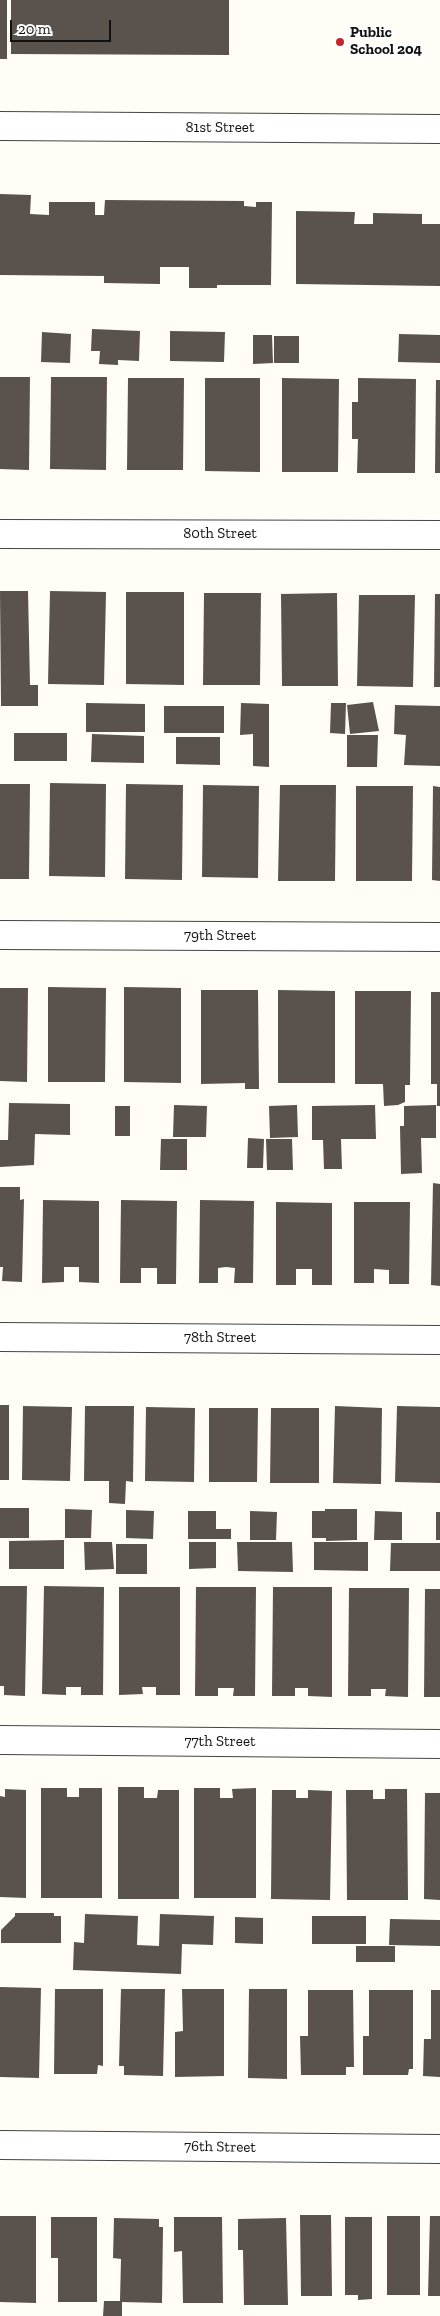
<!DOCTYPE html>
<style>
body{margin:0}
#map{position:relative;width:440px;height:2316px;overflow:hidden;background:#fffdf5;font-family:"Zilla Slab",serif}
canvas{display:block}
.scale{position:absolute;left:10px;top:20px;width:101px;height:22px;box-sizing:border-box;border:2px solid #111;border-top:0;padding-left:6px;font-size:15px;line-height:18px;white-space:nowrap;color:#111;-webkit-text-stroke:4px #fff;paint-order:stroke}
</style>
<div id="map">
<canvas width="440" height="2316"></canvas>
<div class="scale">20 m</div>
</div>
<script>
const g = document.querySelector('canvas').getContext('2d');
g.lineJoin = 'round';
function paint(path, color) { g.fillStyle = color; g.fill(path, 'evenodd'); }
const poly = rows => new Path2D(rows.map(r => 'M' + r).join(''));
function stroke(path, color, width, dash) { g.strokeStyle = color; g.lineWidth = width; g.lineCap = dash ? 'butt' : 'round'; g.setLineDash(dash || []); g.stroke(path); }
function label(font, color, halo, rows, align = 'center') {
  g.font = font + ' "Zilla Slab",serif'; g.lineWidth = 5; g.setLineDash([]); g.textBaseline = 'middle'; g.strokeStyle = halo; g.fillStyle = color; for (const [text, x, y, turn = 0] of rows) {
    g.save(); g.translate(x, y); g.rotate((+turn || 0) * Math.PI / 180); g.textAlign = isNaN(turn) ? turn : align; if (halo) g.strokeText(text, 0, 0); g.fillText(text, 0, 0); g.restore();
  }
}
paint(poly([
 [0,0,7,0,7,59,0,59],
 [11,0,229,0,229,55,11,54],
 [0,194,31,195,30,214,49,215,49,202,95,202,95,215,104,215,105,200,244,201,244,206,256,207,256,202,272,202,271,285,217,285,217,288,189,288,189,267,160,267,160,284,104,283,104,276,0,275],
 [296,211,355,212,354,224,373,224,373,213,422,214,422,224,440,224,440,286,296,284],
 [92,329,140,331,139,361,118,360,118,365,99,364,100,351,91,351],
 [170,331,225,332,224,362,170,361],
 [42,332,71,334,70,363,41,362],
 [399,334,440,335,440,363,398,362],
 [253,335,272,335,273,363,253,364],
 [274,336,299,336,299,363,274,363],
 [0,377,30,377,29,470,0,469],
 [51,377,107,377,106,470,50,469],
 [128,378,184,378,183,470,127,470],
 [205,378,260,378,260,472,205,471],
 [282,378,339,379,338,472,282,472],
 [358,378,416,379,415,473,357,473,358,439,352,439,352,402,358,402],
 [436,380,440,380,440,473,435,473],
 [0,591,28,591,30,685,38,685,38,706,1,706],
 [50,591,106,592,104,685,48,684],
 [126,592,184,592,184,685,126,684],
 [204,593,261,593,260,685,203,685],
 [337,593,338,686,282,686,281,594],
 [435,594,440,594,440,687,434,687],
 [359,595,415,595,413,687,357,686],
 [373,702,379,731,350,734,347,705],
 [86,703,145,704,145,732,86,732],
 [241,703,269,704,269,767,253,766,253,734,240,735],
 [331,703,346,703,345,734,330,733],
 [395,705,440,706,440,766,404,765,406,735,394,734],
 [164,706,224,706,224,733,164,733],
 [14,733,67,733,67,761,14,761],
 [92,734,144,736,144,763,91,762],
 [347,735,378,735,377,767,347,767],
 [176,737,220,737,220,765,176,764],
 [50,783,106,784,105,877,49,876],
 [0,784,30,784,29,879,0,879],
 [126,784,183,785,182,880,125,879],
 [203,785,259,786,258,878,202,877],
 [280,785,336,785,335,881,278,881],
 [356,786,413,786,412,881,356,881],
 [433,786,440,787,440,881,432,880],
 [48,987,106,988,105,1082,48,1082],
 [124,987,181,988,181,1083,124,1082],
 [0,988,28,988,27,1082,0,1081],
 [201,990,258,990,259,1089,245,1089,245,1083,201,1084],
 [278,990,335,991,335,1083,278,1083],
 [355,991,411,991,410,1085,405,1085,405,1102,398,1105,384,1106,383,1084,355,1084],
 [431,992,440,992,440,1106,437,1106,437,1084,431,1084],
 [9,1103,70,1104,70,1135,35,1134,34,1165,0,1167,0,1140,8,1140],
 [174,1105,207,1106,206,1137,173,1137],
 [297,1105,298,1137,270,1138,269,1106],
 [375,1105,376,1139,341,1139,342,1169,324,1169,323,1140,312,1140,312,1106],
 [436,1105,436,1138,421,1138,422,1173,401,1174,400,1126,404,1126,404,1106],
 [115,1106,130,1106,130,1136,115,1136],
 [248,1138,264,1139,263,1168,247,1168],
 [161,1139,187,1139,187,1170,160,1170],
 [266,1139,292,1139,293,1170,267,1170],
 [433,1183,440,1184,440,1286,431,1285],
 [0,1187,20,1187,20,1200,24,1199,22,1282,2,1281,3,1267,0,1267],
 [43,1200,99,1201,99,1283,79,1282,79,1267,64,1267,64,1282,42,1283],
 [121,1200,177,1201,176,1284,157,1284,157,1268,141,1268,141,1283,120,1283],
 [200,1200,254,1201,253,1283,234,1283,235,1268,226,1267,218,1268,218,1283,199,1283],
 [276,1202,332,1203,332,1285,312,1285,312,1269,296,1269,296,1285,276,1285],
 [354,1202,410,1202,409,1284,389,1284,389,1270,374,1269,374,1283,354,1283],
 [0,1405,9,1405,9,1480,0,1480],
 [23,1406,72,1407,70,1481,22,1480],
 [85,1406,134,1406,133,1482,126,1481,125,1504,109,1503,109,1481,84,1481],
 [335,1406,382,1408,381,1484,333,1483],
 [397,1406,440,1407,440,1483,395,1482],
 [146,1407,195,1408,194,1482,145,1481],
 [209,1408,258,1408,257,1482,209,1482],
 [271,1408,319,1408,319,1483,270,1483],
 [0,1508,29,1508,29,1538,0,1538],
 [65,1509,92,1510,91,1538,65,1538],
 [325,1509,357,1509,357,1540,326,1541,326,1538,312,1538,312,1511,325,1511],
 [126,1510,154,1511,153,1539,126,1538],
 [188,1511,216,1511,216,1529,231,1529,231,1539,188,1539],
 [250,1511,277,1512,276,1540,250,1540],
 [375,1511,402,1512,402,1540,374,1540],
 [436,1512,440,1512,440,1540,436,1540],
 [64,1540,64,1569,9,1569,9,1541],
 [84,1542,112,1542,114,1569,85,1570],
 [189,1542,216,1542,216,1568,189,1569],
 [237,1542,292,1542,293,1572,238,1571],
 [314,1542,368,1542,368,1571,314,1570],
 [391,1543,440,1543,440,1571,390,1571],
 [116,1544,147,1544,147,1574,116,1574],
 [0,1586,27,1586,25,1696,4,1695,4,1686,0,1686],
 [44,1586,104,1587,103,1695,81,1695,81,1687,66,1687,66,1695,42,1694],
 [119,1587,180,1587,180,1695,156,1695,156,1687,142,1687,143,1694,119,1695],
 [196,1587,256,1587,255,1696,233,1696,234,1688,218,1688,218,1696,195,1696],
 [273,1587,332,1587,332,1697,308,1696,308,1688,295,1688,295,1696,272,1696],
 [349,1588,409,1588,408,1697,385,1696,386,1689,371,1689,371,1696,348,1696],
 [425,1589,440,1589,440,1697,424,1697],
 [118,1787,144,1787,144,1798,157,1798,158,1790,179,1790,179,1899,118,1899],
 [41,1788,67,1788,67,1797,79,1797,79,1788,102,1788,102,1898,41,1898],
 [194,1788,220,1788,220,1798,233,1798,232,1789,256,1788,256,1898,194,1898],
 [5,1789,26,1790,26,1898,0,1897,0,1796,5,1797],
 [385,1789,407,1789,408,1900,347,1900,346,1790,373,1790,373,1799,385,1799],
 [272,1790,296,1790,296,1798,308,1798,308,1790,332,1791,330,1900,271,1899],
 [425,1793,440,1793,440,1900,424,1899],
 [15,1913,54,1913,54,1916,61,1916,61,1943,1,1943,1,1930,15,1916],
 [85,1914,138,1916,137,1945,159,1946,160,1914,214,1916,213,1945,182,1944,181,1974,73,1970,74,1942,84,1943],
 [312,1916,366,1916,366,1944,312,1944],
 [235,1917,263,1918,263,1944,235,1943],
 [390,1919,440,1920,440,1946,389,1945],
 [356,1946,395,1946,395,1962,356,1962],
 [0,1987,41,1988,39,2078,0,2077],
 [55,1989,103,1989,103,2066,98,2065,97,2074,54,2074],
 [121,1989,165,1989,163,2076,124,2075,124,2066,119,2066],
 [182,1989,224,1989,224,2076,175,2077,175,2032,183,2031],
 [249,1989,287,1989,287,2079,248,2078],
 [308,1990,353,1990,354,2067,346,2067,346,2075,301,2075,300,2036,308,2036],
 [369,1990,413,1990,413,2069,409,2069,408,2075,363,2075,363,2036,369,2036],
 [431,1990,440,1990,440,2077,423,2076,424,2039,431,2039],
 [300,2215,331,2215,332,2296,301,2296],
 [0,2216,36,2216,36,2303,0,2302],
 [387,2216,420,2216,420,2295,387,2295],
 [430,2216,440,2216,440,2296,428,2296],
 [51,2217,97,2217,97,2302,58,2302,58,2258,51,2258],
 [174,2217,222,2217,223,2303,183,2303,182,2251,174,2252],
 [345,2217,372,2217,372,2299,358,2300,358,2295,345,2295],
 [114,2218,159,2219,159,2227,163,2227,162,2303,122,2302,122,2316,103,2316,104,2301,120,2301,121,2259,113,2258],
 [286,2218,288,2305,244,2305,243,2250,238,2250,238,2219]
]), '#5a524d');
const minor = poly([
 [0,126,440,129],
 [0,534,440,535],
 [0,935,440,937],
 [0,1337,440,1340],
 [0,1740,440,1744],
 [0,2145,440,2149]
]);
stroke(minor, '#444', 30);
stroke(minor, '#fff', 28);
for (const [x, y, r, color] of [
 [340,42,5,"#c4262e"]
]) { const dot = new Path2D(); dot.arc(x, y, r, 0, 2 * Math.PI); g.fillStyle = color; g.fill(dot); stroke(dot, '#fff', 2); }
label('bold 15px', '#111', '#fff', [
 ["Public",350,33],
 ["School 204",350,50]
], 'left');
label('15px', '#111', '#fff', [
 ["81st Street",220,128],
 ["80th Street",220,534],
 ["79th Street",220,936],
 ["78th Street",220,1338],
 ["77th Street",220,1742],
 ["76th Street",220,2147,1]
]);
</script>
